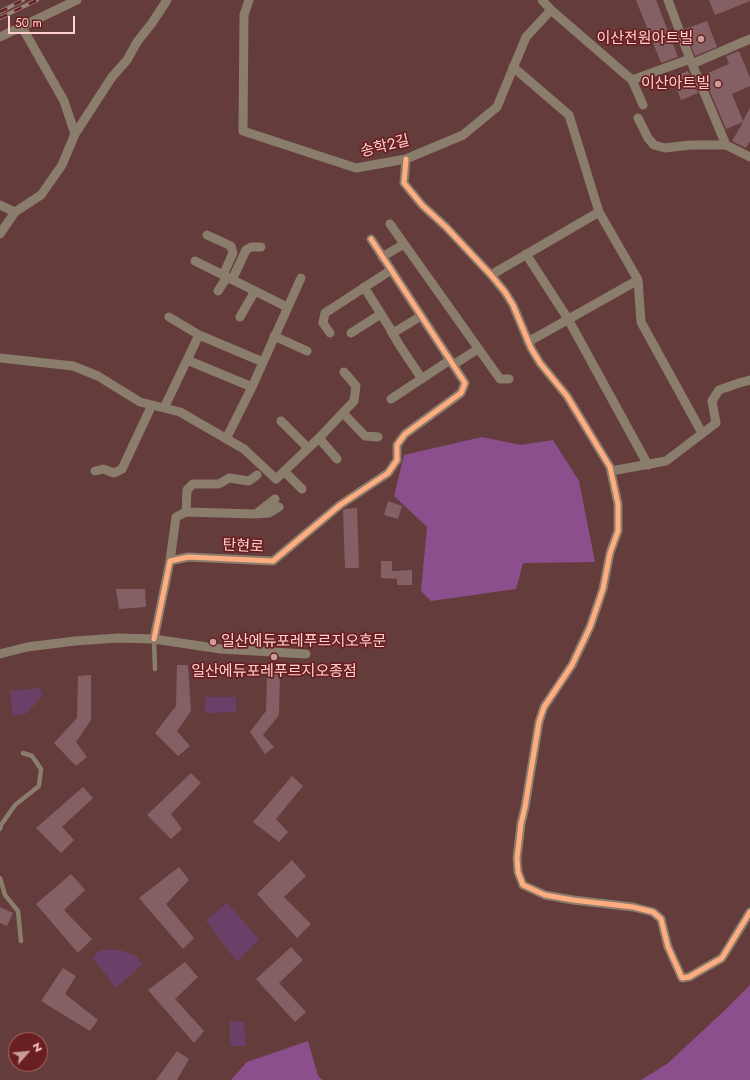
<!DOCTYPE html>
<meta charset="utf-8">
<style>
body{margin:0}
#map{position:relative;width:750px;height:1080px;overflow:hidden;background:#653c3c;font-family:Jost,sans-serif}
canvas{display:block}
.north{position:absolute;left:8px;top:1032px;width:40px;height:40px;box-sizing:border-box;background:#691f21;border:1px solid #a56666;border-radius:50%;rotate:63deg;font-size:11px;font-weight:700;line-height:16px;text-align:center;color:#ffd0cd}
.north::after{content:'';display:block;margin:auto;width:14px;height:18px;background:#c99c9a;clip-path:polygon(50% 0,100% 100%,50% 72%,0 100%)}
.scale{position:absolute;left:8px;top:16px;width:67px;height:18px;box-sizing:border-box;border:2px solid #ffd0cd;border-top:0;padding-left:5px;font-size:12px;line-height:14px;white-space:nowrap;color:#ffd0cd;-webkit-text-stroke:3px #691f21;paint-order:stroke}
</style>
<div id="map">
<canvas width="750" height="1080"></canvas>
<div class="north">N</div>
<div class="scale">50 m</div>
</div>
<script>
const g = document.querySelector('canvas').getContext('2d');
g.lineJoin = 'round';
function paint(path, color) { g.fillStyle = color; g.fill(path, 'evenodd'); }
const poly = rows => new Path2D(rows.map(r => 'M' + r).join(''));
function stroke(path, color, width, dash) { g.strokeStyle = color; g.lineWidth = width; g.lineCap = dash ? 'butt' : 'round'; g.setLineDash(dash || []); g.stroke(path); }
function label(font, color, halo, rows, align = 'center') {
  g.font = font + ' Jost,"Noto Sans KR",sans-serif'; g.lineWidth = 3.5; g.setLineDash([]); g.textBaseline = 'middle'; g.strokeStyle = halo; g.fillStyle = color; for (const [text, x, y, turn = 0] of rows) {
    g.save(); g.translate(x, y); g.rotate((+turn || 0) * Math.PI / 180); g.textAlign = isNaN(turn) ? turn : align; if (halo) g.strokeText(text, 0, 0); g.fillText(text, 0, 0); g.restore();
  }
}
paint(poly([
 [40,688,42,696,27,713,13,716,10,691],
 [206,697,236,697,236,712,204,713],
 [227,903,259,939,237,962,206,921],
 [100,950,120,950,136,956,142,965,116,988,93,958],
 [230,1021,244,1022,246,1046,230,1046]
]), '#6a4069');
paint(poly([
 [482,437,521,445,553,440,579,481,595,562,523,563,516,589,431,601,421,591,427,527,394,496,404,455],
 [750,985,750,1080,641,1080,667,1064,725,1010],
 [308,1041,318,1076,323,1080,231,1080,247,1062]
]), '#8c4f8d');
paint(poly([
 [636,0,656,0,678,57,661,63],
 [709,0,750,0,750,1,715,15],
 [707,21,717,47,695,56,685,29],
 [739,51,750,78,750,86,732,94,743,121,750,108,750,141,746,148,732,141,743,122,726,129,703,75,729,64,726,56],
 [688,71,698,93,681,100,672,77],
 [388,501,402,506,398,519,384,515],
 [357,508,359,568,345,568,343,510,345,509],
 [381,561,392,561,392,571,412,570,412,585,397,585,397,579,381,578],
 [116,589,145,589,146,607,119,609],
 [177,665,188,665,191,711,177,731,190,746,178,756,155,733,176,706],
 [267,673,280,673,279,715,263,735,274,747,265,754,250,732,266,711],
 [91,675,91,720,76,742,87,757,76,766,54,743,77,718,78,676],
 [191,773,201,783,171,814,182,829,171,839,147,815],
 [292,776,303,786,276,819,288,832,279,842,253,822],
 [83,787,93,798,62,827,74,840,61,853,36,828],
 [292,860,306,876,284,897,311,924,297,938,257,894],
 [179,867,189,880,166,904,194,938,183,949,139,898],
 [71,874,85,890,64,910,92,939,78,953,36,904],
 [0,907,13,913,7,926,0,923],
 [291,947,303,960,279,983,306,1012,295,1022,256,979],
 [185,962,198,977,175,999,204,1031,194,1043,148,990],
 [63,968,76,976,65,994,98,1020,90,1031,41,1001],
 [177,1051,189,1059,177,1080,156,1080]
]), '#845f64');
stroke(poly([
 [154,639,155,669],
 [0,829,1,825,15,805,39,786,41,769,32,756,23,753],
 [0,878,5,895,18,911,21,941]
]), '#8b7d6b', 4.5);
stroke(poly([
 [249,0,244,15,243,131,356,168,406,159,463,135,497,107,526,37,551,10],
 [542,0,551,10,632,80,690,59],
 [668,0,690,59,726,145,750,157],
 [22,27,64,101,75,134],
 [0,37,77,0],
 [692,64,750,39],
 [513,67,569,115,599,212,638,280,641,322,702,433],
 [632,80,643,105],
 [638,118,648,138,654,145,665,148,690,145,726,145],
 [406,159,404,183,422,205,446,227,491,275,505,292,513,305,531,348,540,363,567,396,610,467,618,504,618,531,610,553,603,589,590,627,572,665,544,707,539,722,525,807,521,824,517,858,518,872,523,885,545,895,573,900,633,907,653,912,661,919,668,947,682,978,689,977,722,958,750,912],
 [0,205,15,212],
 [390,224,500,379,509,379],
 [0,234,15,212,41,195,62,165,75,134,112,77,127,60,137,42,152,23,167,0],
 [207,235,231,246,233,253,223,275],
 [526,254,568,319,648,465],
 [382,257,404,244],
 [195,261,287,307],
 [491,275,599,212],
 [232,280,246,250,251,247,261,247],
 [364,287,393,333,421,316],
 [218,291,227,277],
 [169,317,199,335],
 [240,317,255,291],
 [391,331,400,346,422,379],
 [330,333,323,323,325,313,391,270],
 [351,333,381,314],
 [274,336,307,351],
 [528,342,638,280],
 [0,358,73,366,98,376,140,402,180,412,244,449,276,479,319,438,354,401,356,386,344,372],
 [187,360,252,387],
 [453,365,478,349],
 [391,399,450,360],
 [164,408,199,335,263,362],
 [343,413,365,436,378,437],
 [281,421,308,448],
 [319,438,337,459],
 [226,439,252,387,301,278],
 [95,471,103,469,114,473,122,469,152,405],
 [284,471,302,489],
 [611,471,666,461,716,423,712,401,719,390,739,383,750,380],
 [186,512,187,490,193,484,219,484,229,478,249,481,257,475],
 [257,513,275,499],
 [170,561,176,517,186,512,255,514,269,513,279,507],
 [154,639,170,561,188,557,273,561,340,505,388,473,397,460,397,445,405,434,461,393,465,383,371,239],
 [0,654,27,647,75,641,118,638,154,639,221,649,306,654]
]), '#8b7d6b', 9);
const rail = poly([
 [0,12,23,0],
 [0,18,37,0]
]);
stroke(rail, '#978379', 4);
stroke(rail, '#691f21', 2.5, [8]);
stroke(poly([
 [406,159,404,183,422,205,446,227,491,275,505,292,513,305,531,348,540,363,567,396,610,467,618,504,618,531,610,553,603,589,590,627,572,665,544,707,539,722,525,807,521,824,517,858,518,872,523,885,545,895,573,900,633,907,653,912,661,919,668,947,682,978,689,977,722,958,750,912],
 [154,639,170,561,188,557,273,561,340,505,388,473,397,460,397,445,405,434,461,393,465,383,371,239]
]), '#ffac80', 5);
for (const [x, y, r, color] of [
 [701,39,4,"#c99c9a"],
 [718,84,4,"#c99c9a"],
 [213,642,4,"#c99c9a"],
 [274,657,4,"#c99c9a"]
]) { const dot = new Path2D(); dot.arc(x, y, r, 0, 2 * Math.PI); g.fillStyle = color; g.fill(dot); stroke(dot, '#691f21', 1.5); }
label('15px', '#ffd0cd', '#691f21', [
 ["이산전원아트빌",693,39],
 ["이산아트빌",710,84],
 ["일산에듀포레푸르지오후문",221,642,"left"],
 ["일산에듀포레푸르지오종점",274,672,"center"]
], 'right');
label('15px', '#ffd0cd', '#691f21', [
 ["송학2길",385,147,-14],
 ["탄현로",243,547,3]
]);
</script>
